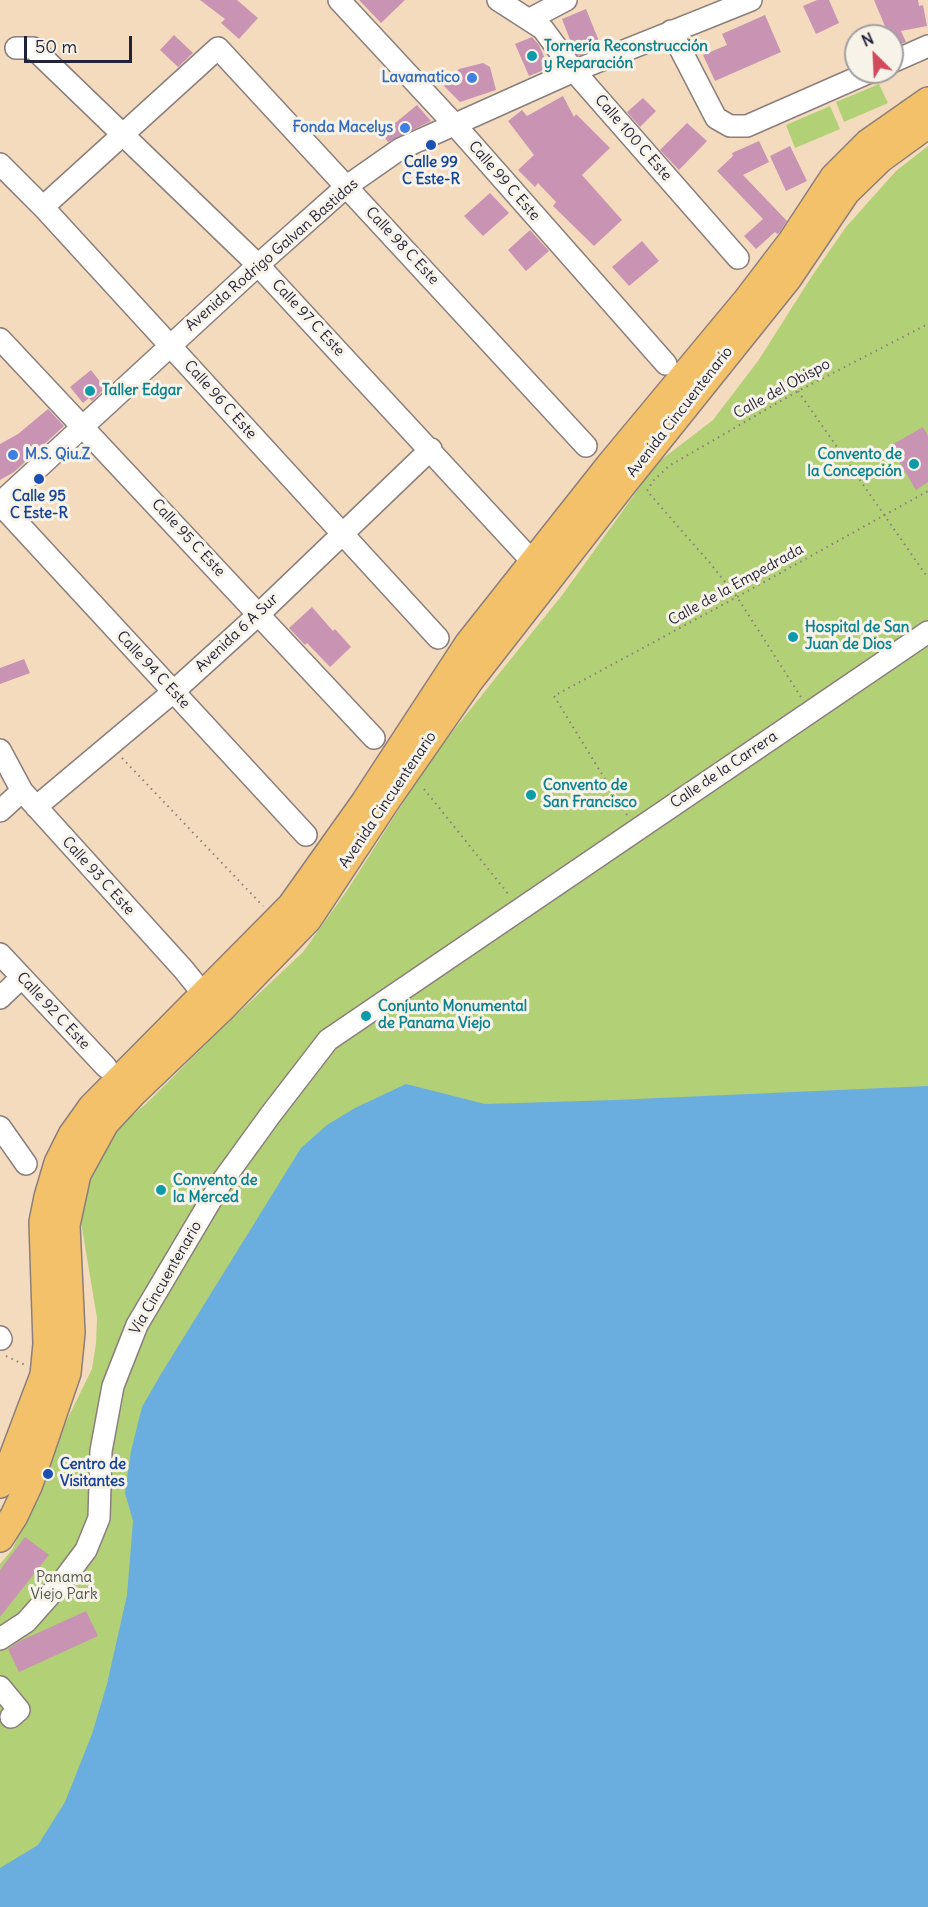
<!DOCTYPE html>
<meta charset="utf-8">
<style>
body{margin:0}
#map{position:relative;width:928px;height:1907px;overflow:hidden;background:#f4dbbe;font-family:Delius,sans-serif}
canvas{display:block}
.north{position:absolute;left:844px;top:24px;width:60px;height:60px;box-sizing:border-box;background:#f7f3e8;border:2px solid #a29fa3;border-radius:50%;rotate:336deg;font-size:16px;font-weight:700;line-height:24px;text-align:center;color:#22223b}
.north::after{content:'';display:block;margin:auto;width:21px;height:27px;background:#d1495b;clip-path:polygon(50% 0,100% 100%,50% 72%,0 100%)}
.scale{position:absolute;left:24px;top:36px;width:108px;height:27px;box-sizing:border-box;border:3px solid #22223b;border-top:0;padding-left:8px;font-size:18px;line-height:21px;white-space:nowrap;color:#22223b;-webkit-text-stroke:4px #f7f3e8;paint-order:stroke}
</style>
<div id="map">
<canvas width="928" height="1907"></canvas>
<div class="north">N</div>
<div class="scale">50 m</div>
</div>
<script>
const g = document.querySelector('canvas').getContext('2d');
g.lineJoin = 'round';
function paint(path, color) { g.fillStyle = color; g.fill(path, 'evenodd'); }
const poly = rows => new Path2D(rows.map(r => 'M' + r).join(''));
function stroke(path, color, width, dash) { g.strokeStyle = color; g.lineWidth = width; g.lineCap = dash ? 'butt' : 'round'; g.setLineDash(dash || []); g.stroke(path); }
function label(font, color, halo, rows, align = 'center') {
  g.font = font + ' Delius,sans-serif'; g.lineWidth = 6; g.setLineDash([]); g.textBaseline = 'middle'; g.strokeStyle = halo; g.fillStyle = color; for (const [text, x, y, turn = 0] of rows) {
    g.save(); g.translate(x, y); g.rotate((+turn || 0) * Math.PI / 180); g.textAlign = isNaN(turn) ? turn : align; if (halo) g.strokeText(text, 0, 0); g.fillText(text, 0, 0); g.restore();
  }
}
paint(poly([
 [879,84,888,103,844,122,836,102],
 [830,106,840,129,795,148,786,125],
 [928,146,928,1907,0,1907,0,1564,12,1550,33,1506,58,1438,92,1369,96,1343,97,1318,80,1216,85,1189,101,1157,120,1126,149,1101,213,1037,303,952,348,889,433,756,563,594,657,463,713,420,758,361,812,276,846,227,896,171]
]), '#b2d076');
paint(poly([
 [406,1084,485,1104,615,1100,928,1086,928,1907,0,1907,0,1868,38,1845,65,1802,92,1734,107,1684,127,1595,133,1521,125,1493,131,1451,142,1407,161,1374,301,1148,327,1125,355,1108]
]), '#6aaddf');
paint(poly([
 [200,0,237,0,258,18,239,39,221,23,225,19],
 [359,0,405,0,381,23],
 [817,0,829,0,839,23,816,34,803,6],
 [874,0,918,0,919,6,923,5,927,26,901,31,906,42,894,47,892,36,889,36],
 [586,9,601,46,578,56,574,50,562,19],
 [765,15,781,52,715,81,703,55,727,45,722,34],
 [174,35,193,53,178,67,160,50],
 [532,37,539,45,549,68,529,76,515,44],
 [483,63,490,67,496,90,460,102,444,86,459,69],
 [563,96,574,117,576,114,610,148,582,175,622,220,594,246,553,206,556,202,538,183,535,187,518,170,534,155,508,121,522,110,527,116],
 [643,98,656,111,640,127,627,112],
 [417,105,431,121,388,142,382,134],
 [687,123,707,141,679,170,660,150],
 [759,141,769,162,743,175,787,221,779,233,777,234,775,232,756,249,744,236,763,219,717,171,733,156,732,153],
 [790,146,807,181,786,191,770,156],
 [490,193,509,213,483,236,464,216],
 [530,230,549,251,526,271,508,250],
 [642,241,659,261,629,286,612,267],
 [91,370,105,388,92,401,89,398,83,403,70,387],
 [48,409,64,426,14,472,0,480,0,444,18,434],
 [923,427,928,436,928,482,916,490,890,446],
 [312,607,333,631,335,629,351,647,330,667,307,643,305,645,289,628],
 [24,659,30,673,0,684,0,668],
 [25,1537,49,1555,0,1617,0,1570],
 [86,1611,98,1636,19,1672,8,1649,20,1641]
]), '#c994b3');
const minor = poly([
 [339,0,455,125,666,364],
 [498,0,543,29,574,71,738,258],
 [530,19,566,0],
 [671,31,716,118,730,126,747,126,870,72],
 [16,48,33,48,258,265,532,561],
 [892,62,928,46],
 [0,164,43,207,438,638],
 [43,207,218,48,586,446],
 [0,339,374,738],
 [0,503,258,265,347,186,400,149,574,71,751,0],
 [0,504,306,835],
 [0,750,22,791,184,970,204,995],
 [36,807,173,692,259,614,431,449],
 [0,811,22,791],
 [0,954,106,1067],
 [0,998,21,978],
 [0,1127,26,1164],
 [0,1337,1,1339],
 [0,1639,26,1622,65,1578,86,1550,99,1518,101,1451,113,1386,137,1325,221,1183,271,1114,328,1040,928,632],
 [0,1687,19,1710,11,1717]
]);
const major = poly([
 [0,1484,7,1473,44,1375,47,1344,43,1222,48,1197,58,1163,72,1135,92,1107,291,906,365,802,469,643,609,466,747,300,792,241,834,177,868,143,928,101],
 [0,1538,14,1516,29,1484,67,1373,71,1333,66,1225,77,1174,105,1123,132,1094,220,1010,308,919,388,798,470,680,623,484,788,278,846,192,880,159,928,124]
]);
stroke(minor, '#8b7e7c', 24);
stroke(major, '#8b7e7c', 30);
stroke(poly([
 [798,391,928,578],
 [801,697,737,597,710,563,647,491,653,481,669,466,798,391,928,324],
 [122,758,263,906],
 [424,789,509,895],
 [627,815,554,696,737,597,928,491],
 [6,1356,25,1365]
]), '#8b7e7c', 2, [1.5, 4.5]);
stroke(minor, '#fff', 21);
stroke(major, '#f4c16b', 27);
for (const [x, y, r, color] of [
 [532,56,6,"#0f9aa8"],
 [472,78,6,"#3f7fe0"],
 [405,128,6,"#3f7fe0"],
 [431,145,6,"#1a4fb4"],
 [90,391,6,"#0f9aa8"],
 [13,455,6,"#3f7fe0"],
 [914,464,6,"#0f9aa8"],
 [39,479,6,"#1a4fb4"],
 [793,637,6,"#0f9aa8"],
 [531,795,6,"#0f9aa8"],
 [366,1016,6,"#0f9aa8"],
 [161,1190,6,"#0f9aa8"],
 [48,1474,6,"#1a4fb4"]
]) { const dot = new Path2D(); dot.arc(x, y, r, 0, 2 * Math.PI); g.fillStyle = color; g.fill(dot); stroke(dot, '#f7f3e8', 2); }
label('bold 15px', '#0d838f', '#f7f3e8', [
 ["Tornería Reconstrucción",544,47],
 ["y Reparación",544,64],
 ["Taller Edgar",102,391],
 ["Convento de",902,455,"right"],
 ["la Concepción",902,472,"right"],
 ["Hospital de San",805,628],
 ["Juan de Dios",805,645],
 ["Convento de",543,786],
 ["San Francisco",543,803],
 ["Conjunto Monumental",378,1007],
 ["de Panama Viejo",378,1024],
 ["Convento de",173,1181],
 ["la Merced",173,1198]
], 'left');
label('bold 15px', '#366cbe', '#f7f3e8', [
 ["Lavamatico",460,78],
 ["Fonda Macelys",393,128],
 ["M.S. Qiu.Z",25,455,"left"]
], 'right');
label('15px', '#22223b', '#f7f3e8', [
 ["Calle 100 C Este",633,138,49],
 ["Calle 99 C Este",504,181,49],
 ["Calle 98 C Este",402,246,47],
 ["Avenida Rodrigo Galvan Bastidas",272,255,-41],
 ["Calle 97 C Este",308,318,47],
 ["Calle del Obispo",782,389,-29],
 ["Calle 96 C Este",220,400,48],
 ["Avenida Cincuentenario",680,412,-52],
 ["Calle 95 C Este",188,538,47],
 ["Calle de la Empedrada",736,585,-29],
 ["Avenida 6 A Sur",237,633,-43],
 ["Calle 94 C Este",153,670,47],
 ["Calle de la Carrera",724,770,-34],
 ["Avenida Cincuentenario",388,800,-56],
 ["Calle 93 C Este",98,876,48],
 ["Calle 92 C Este",53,1011,47],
 ["Vía Cincuentenario",166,1278,-60]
]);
label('bold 15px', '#164399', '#f7f3e8', [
 ["Calle 99",431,163],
 ["C Este-R",431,180],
 ["Calle 95",39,497],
 ["C Este-R",39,514],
 ["Centro de",60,1465,"left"],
 ["Visitantes",60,1482,"left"]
]);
label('15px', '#4d564d', '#f7f3e8', [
 ["Panama",64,1578],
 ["Viejo Park",64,1595]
]);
</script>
